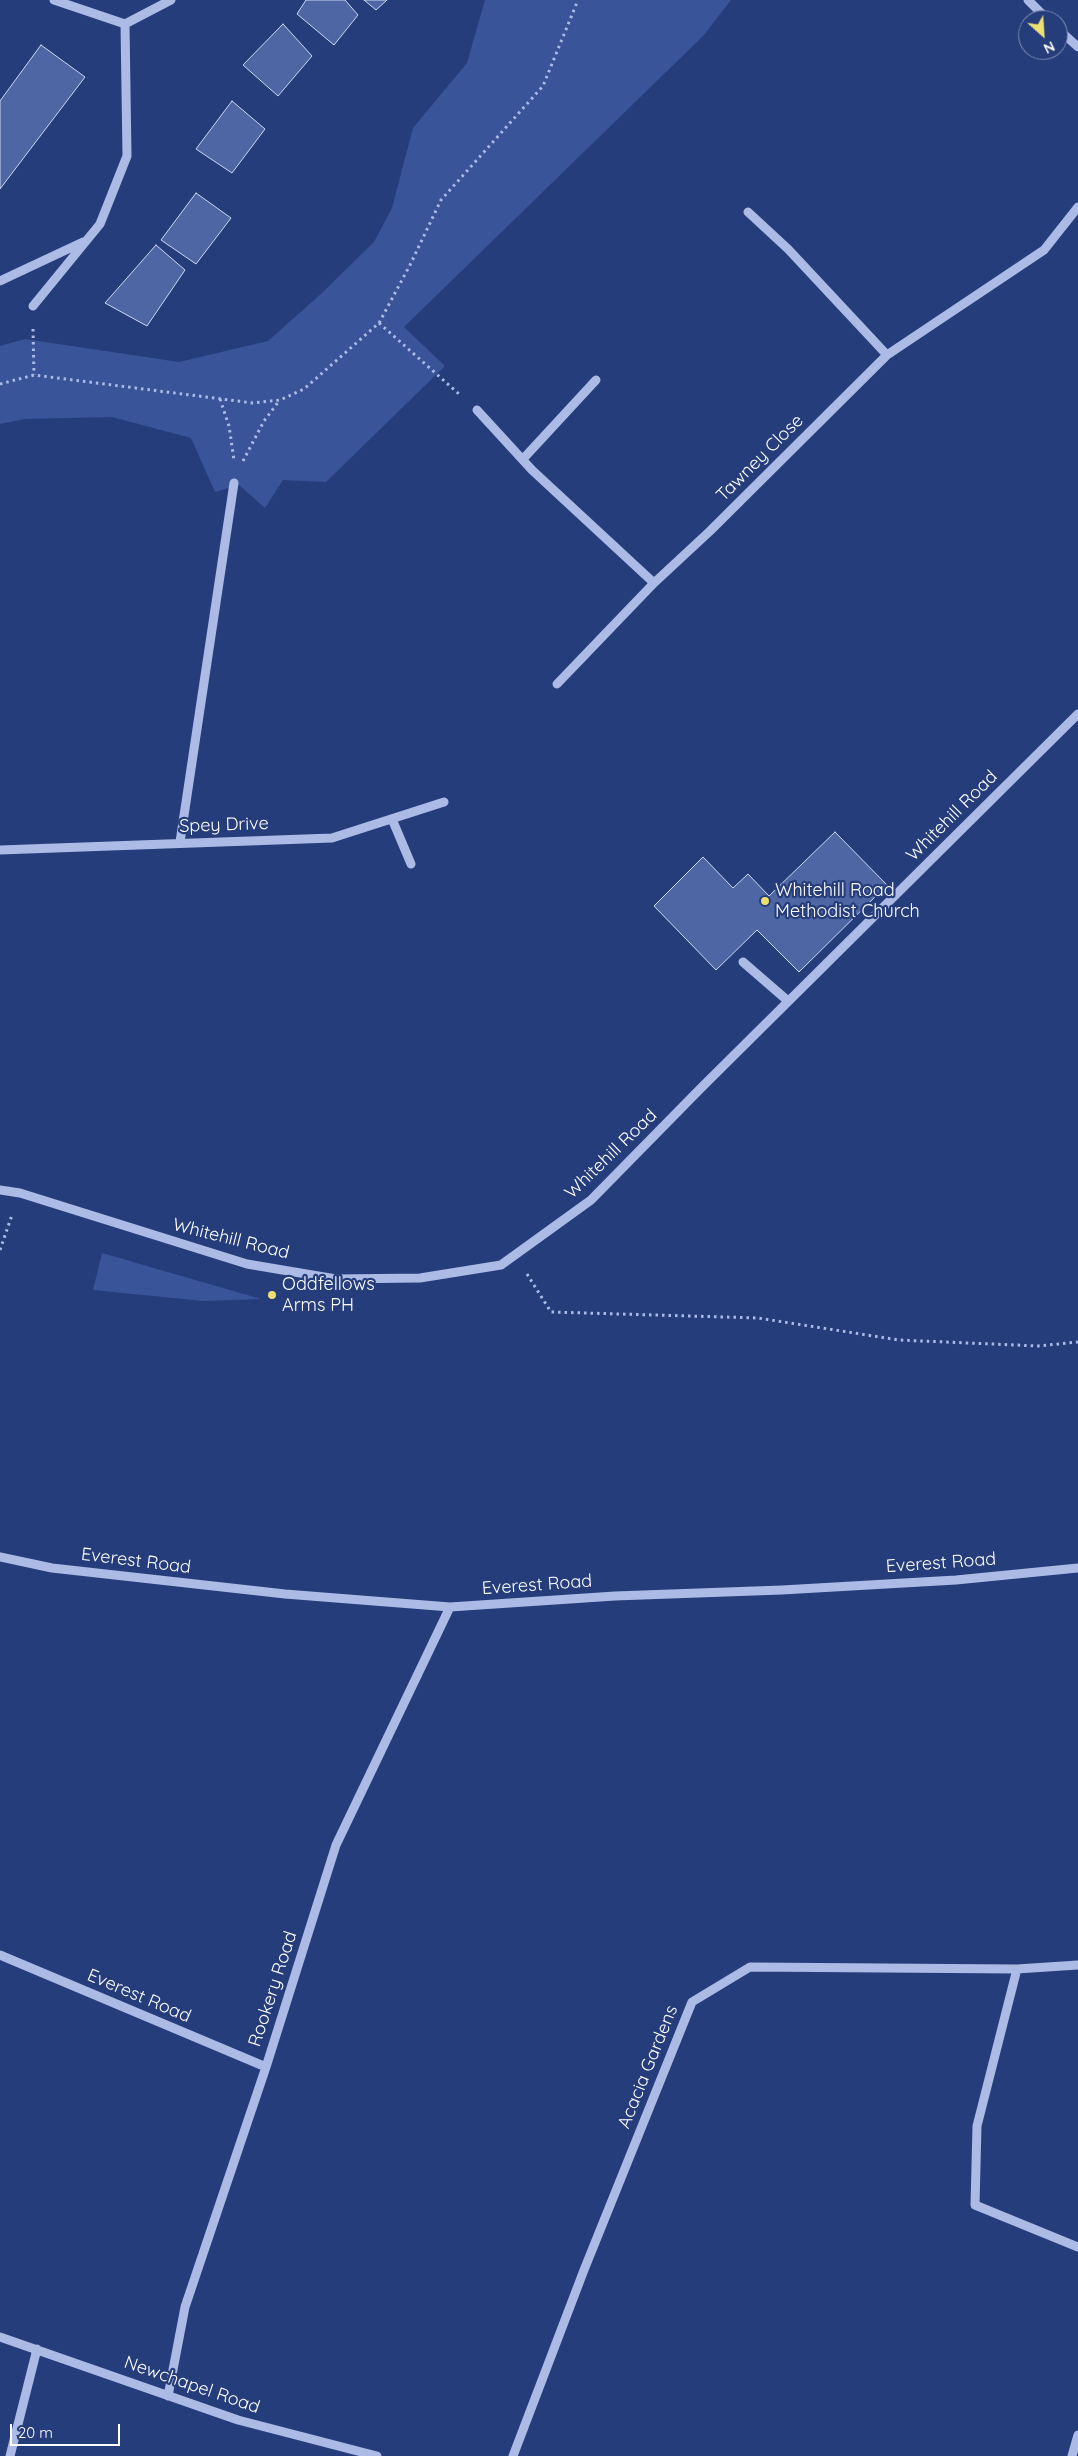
<!DOCTYPE html>
<style>
body{margin:0}
#map{position:relative;width:1078px;height:2456px;overflow:hidden;background:#263d7c;font-family:Quicksand,sans-serif}
canvas{display:block}
.north{position:absolute;left:1018px;top:10px;width:50px;height:50px;box-sizing:border-box;background:#263d7c;border:1px solid #7d8bb0;border-radius:50%;rotate:154deg;font-size:14px;font-weight:700;line-height:20px;text-align:center;color:#fff}
.north::after{content:'';display:block;margin:auto;width:18px;height:22px;background:#eddf70;clip-path:polygon(50% 0,100% 100%,50% 72%,0 100%)}
.scale{position:absolute;left:10px;top:2424px;width:110px;height:22px;box-sizing:border-box;border:2px solid #fff;border-top:0;padding-left:6px;font-size:15px;line-height:18px;white-space:nowrap;color:#fff;-webkit-text-stroke:4px #263d7c;paint-order:stroke}
</style>
<div id="map">
<canvas width="1078" height="2456"></canvas>
<div class="north">N</div>
<div class="scale">20 m</div>
</div>
<script>
const g = document.querySelector('canvas').getContext('2d');
g.lineJoin = 'round';
function paint(path, color) { g.fillStyle = color; g.fill(path, 'evenodd'); }
const poly = rows => new Path2D(rows.map(r => 'M' + r).join(''));
function stroke(path, color, width, dash) { g.strokeStyle = color; g.lineWidth = width; g.lineCap = dash ? 'butt' : 'round'; g.setLineDash(dash || []); g.stroke(path); }
function label(font, color, halo, rows, align = 'center') {
  g.font = font + ' Quicksand,sans-serif'; g.lineWidth = 4.5; g.setLineDash([]); g.textBaseline = 'middle'; g.strokeStyle = halo; g.fillStyle = color; for (const [text, x, y, turn = 0] of rows) {
    g.save(); g.translate(x, y); g.rotate((+turn || 0) * Math.PI / 180); g.textAlign = isNaN(turn) ? turn : align; if (halo) g.strokeText(text, 0, 0); g.fillText(text, 0, 0); g.restore();
  }
}
paint(poly([
 [485,0,731,0,703,36,404,327,445,366,326,482,283,480,265,508,239,485,215,492,191,438,112,417,25,419,0,424,0,346,25,339,179,362,268,341,322,293,374,242,392,208,413,128,467,63],
 [102,1253,261,1299,203,1301,93,1290]
]), '#3a549a');
const building = poly([
 [306,0,345,0,358,15,334,45,297,14,306,0],
 [364,0,387,0,376,10,364,0],
 [283,24,312,56,278,96,243,65,283,24],
 [41,45,85,77,0,189,0,101,41,45],
 [232,101,265,129,232,173,196,149,232,101],
 [196,193,231,218,196,264,161,240,196,193],
 [156,245,185,270,147,326,105,303,156,245],
 [835,832,887,885,799,972,757,930,716,970,654,906,703,857,733,888,748,874,769,896,835,832]
]);
paint(building, '#4f66a5');
stroke(building, '#ced8f4', 1);
stroke(poly([
 [379,323,459,394],
 [33,329,34,375],
 [0,384,34,375,253,403,280,400,304,389,379,323,410,265,441,200,543,86,578,0],
 [220,399,229,426,234,460],
 [243,461,264,421,279,401],
 [0,1250,12,1215],
 [527,1274,551,1312,758,1318,899,1340,1038,1346,1078,1342]
]), '#abbbe5', 3, [2.5, 4]);
stroke(poly([
 [54,0,125,24,171,0],
 [1028,0,1048,20],
 [1058,29,1078,47],
 [748,212,788,249,887,355],
 [0,281,83,242],
 [33,306,100,224,127,156,125,24],
 [477,410,532,470,654,583],
 [523,459,596,380],
 [557,684,654,583,710,531,887,355,1044,250,1078,207],
 [392,819,411,864],
 [180,842,234,483],
 [0,850,332,838,444,802],
 [743,962,788,1001],
 [0,1190,20,1193,247,1264,336,1279,420,1278,501,1265,591,1200,701,1088,1078,714],
 [0,1557,52,1568,285,1594,450,1607,615,1596,782,1590,956,1580,1078,1568],
 [0,1955,266,2067],
 [1017,1969,977,2126,975,2205,1078,2247],
 [0,2337,238,2420,377,2456],
 [168,2396,185,2307,266,2067,336,1845,450,1607],
 [10,2456,37,2349],
 [513,2456,584,2270,692,2002,750,1967,1017,1969,1078,1965],
 [1072,2456,1078,2435]
]), '#abbbe5', 9);
for (const [x, y, r, color] of [
 [765,901,5,"#eddf70"],
 [272,1295,5,"#eddf70"]
]) { const dot = new Path2D(); dot.arc(x, y, r, 0, 2 * Math.PI); g.fillStyle = color; g.fill(dot); stroke(dot, '#263d7c', 2); }
label('18px', '#fff', '#263d7c', [
 ["Tawney Close",760,458,-45],
 ["Whitehill Road",952,816,-45],
 ["Spey Drive",224,825,-2],
 ["Whitehill Road",611,1154,-44],
 ["Whitehill Road",231,1239,14],
 ["Everest Road",136,1561,7],
 ["Everest Road",941,1563,-4],
 ["Everest Road",537,1585,-4],
 ["Rookery Road",273,1989,-72],
 ["Everest Road",139,1996,23],
 ["Acacia Gardens",648,2067,-68],
 ["Newchapel Road",192,2385,19]
]);
label('18px', '#fff', '#263d7c', [
 ["Whitehill Road",775,891],
 ["Methodist Church",775,912],
 ["Oddfellows",282,1285],
 ["Arms PH",282,1306]
], 'left');
</script>
